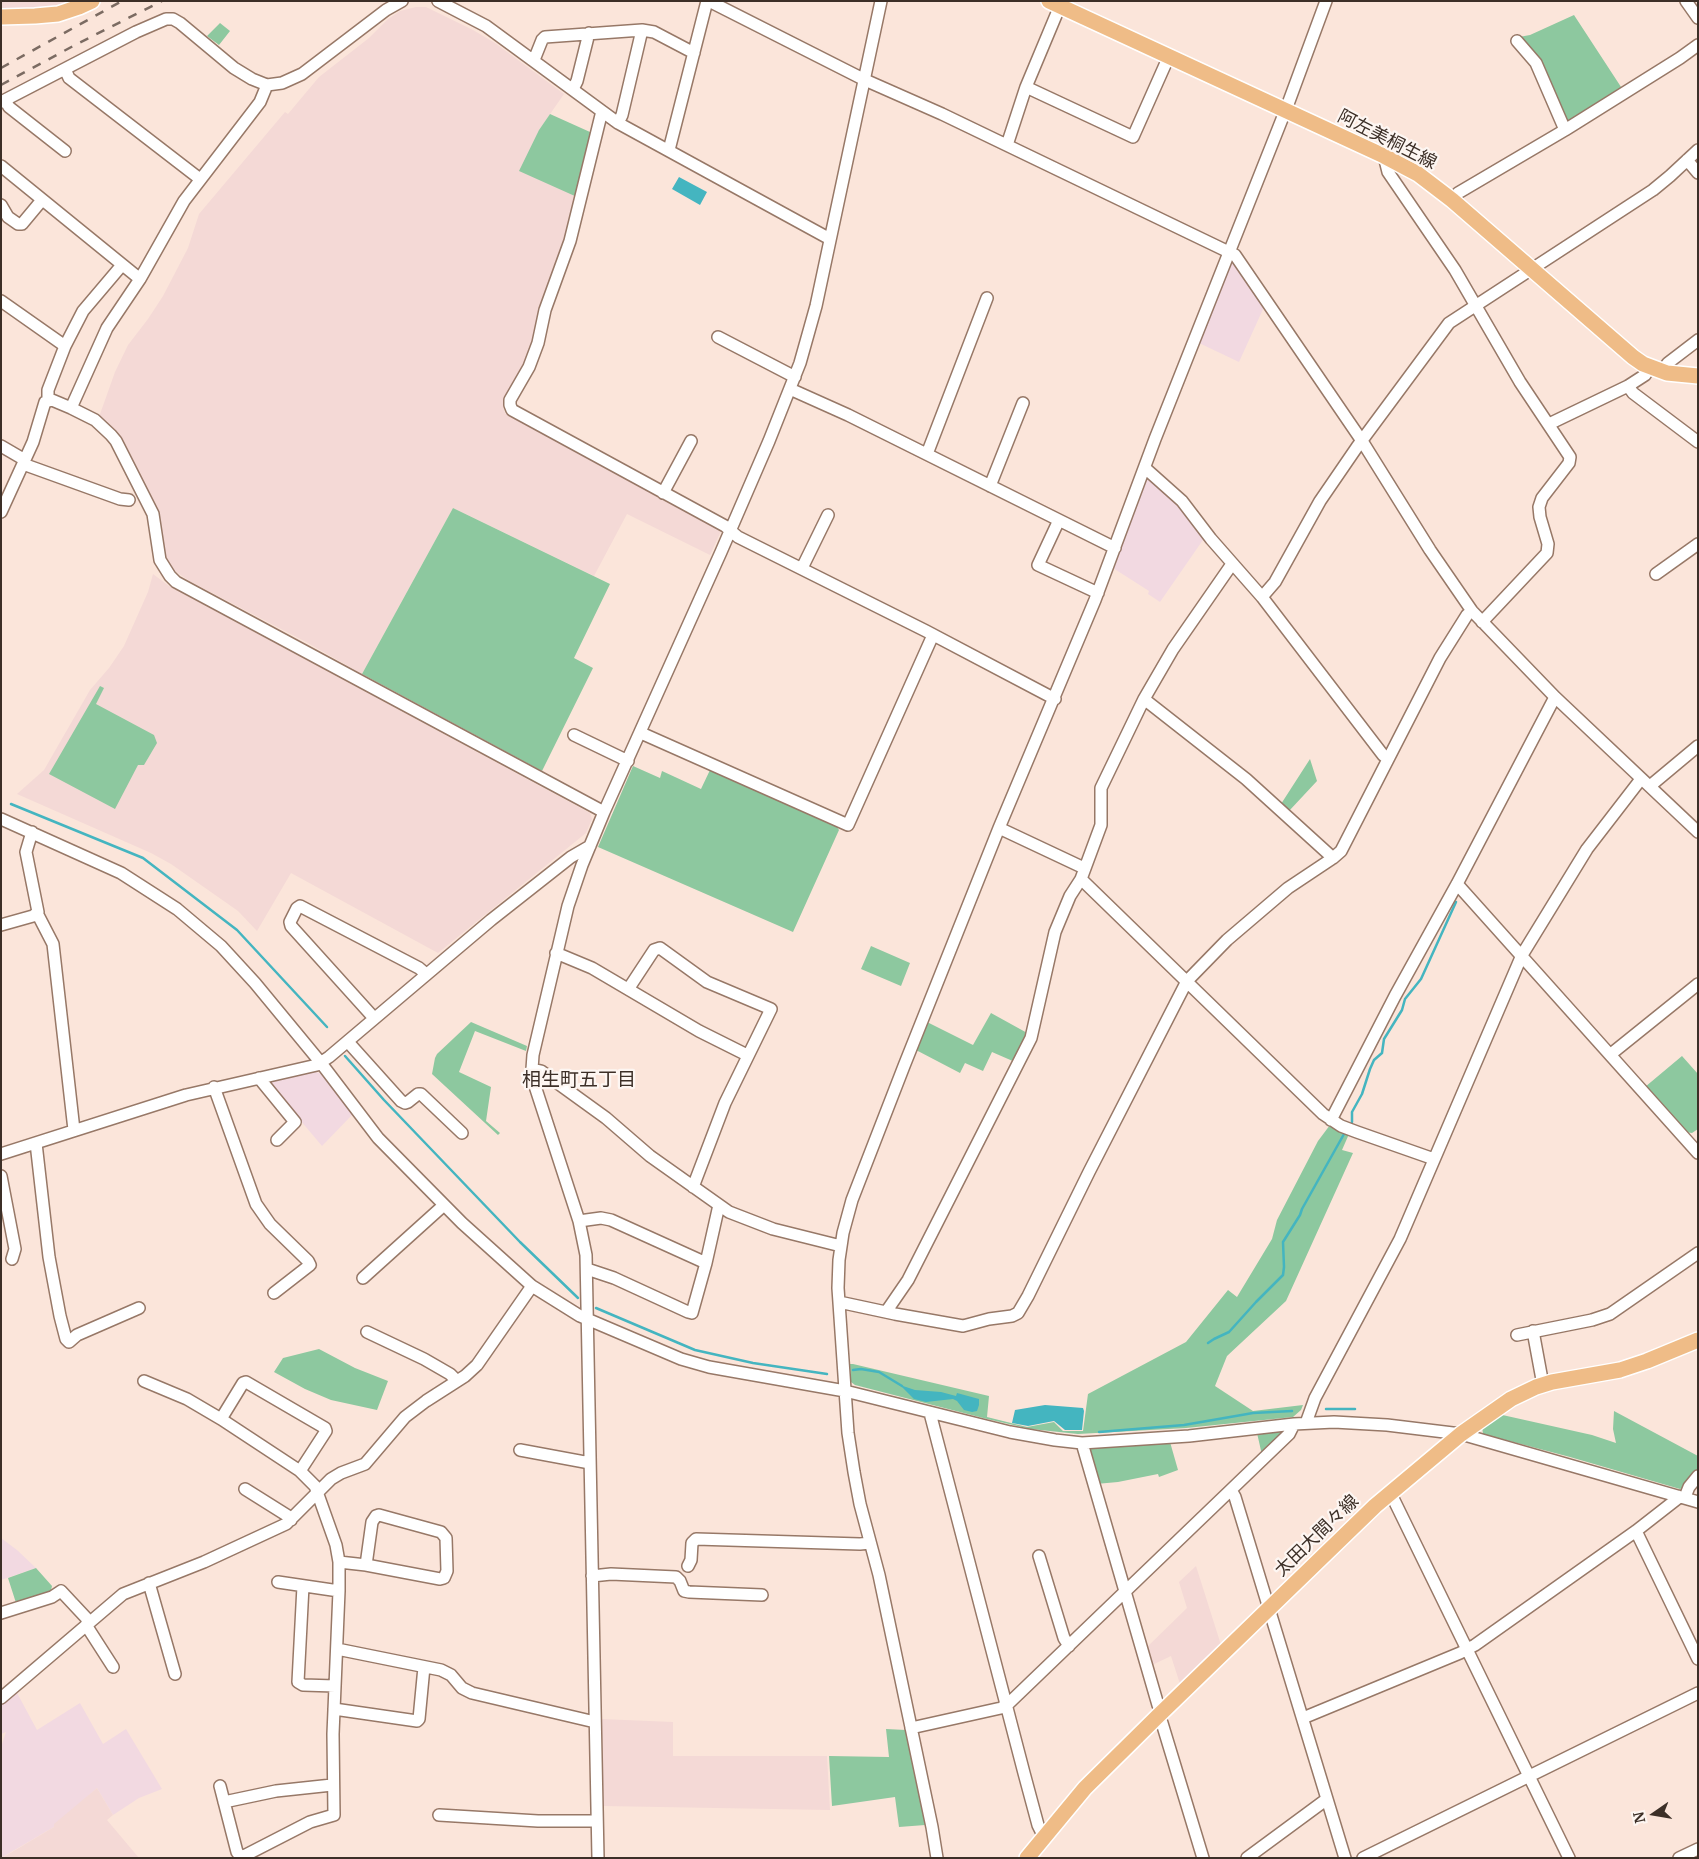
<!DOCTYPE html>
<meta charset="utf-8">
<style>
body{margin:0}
#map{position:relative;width:1699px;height:1859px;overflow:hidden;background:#fbe5da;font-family:Merriweather,serif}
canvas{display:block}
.frame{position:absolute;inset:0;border:2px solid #3c2f27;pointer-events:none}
.north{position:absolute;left:1629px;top:1789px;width:50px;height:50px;-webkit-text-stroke:4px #fdf6f2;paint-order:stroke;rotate:257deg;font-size:14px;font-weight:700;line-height:20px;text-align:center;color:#3c2f27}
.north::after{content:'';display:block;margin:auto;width:18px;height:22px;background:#3c2f27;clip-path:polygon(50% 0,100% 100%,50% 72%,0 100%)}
</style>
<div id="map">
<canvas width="1699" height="1859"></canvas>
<div class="frame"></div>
<div class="north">N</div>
</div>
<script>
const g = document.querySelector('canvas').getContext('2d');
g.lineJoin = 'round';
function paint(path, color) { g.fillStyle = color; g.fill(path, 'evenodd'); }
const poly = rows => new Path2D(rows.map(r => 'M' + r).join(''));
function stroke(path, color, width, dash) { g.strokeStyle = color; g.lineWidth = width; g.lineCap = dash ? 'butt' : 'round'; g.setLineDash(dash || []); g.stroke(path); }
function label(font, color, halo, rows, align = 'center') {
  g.font = font + ' Merriweather,"Noto Sans JP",serif'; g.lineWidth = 4.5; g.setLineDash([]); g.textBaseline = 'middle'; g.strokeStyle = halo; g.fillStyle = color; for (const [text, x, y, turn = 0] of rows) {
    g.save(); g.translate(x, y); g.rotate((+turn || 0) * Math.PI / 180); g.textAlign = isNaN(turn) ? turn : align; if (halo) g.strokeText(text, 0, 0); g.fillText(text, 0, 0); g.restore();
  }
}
paint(poly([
 [1230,262,1239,268,1264,307,1239,362,1199,343],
 [1148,476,1179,505,1205,537,1160,602,1148,594,1149,591,1113,568],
 [316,1072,325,1075,353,1114,322,1146,268,1082],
 [1,1538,17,1550,36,1568,1,1580],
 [16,1691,37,1730,80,1703,103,1744,126,1729,162,1789,139,1798,113,1815,97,1788,54,1827,1,1858,1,1743,2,1744,6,1732,1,1734,1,1704]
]), '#f2d9e1');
paint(poly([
 [1,1,82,1,51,8,1,11],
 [416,7,426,7,473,30,495,43,564,94,539,130,577,197,534,346,503,407,505,413,722,529,710,555,627,514,594,576,453,508,362,674,306,642,191,582,175,571,163,553,160,516,142,480,117,434,99,417,115,372,128,345,148,319,163,296,188,248,199,214,285,112,288,114,319,77,369,38,388,19,400,11],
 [153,574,169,586,590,813,592,819,586,833,438,953,291,873,257,931,238,911,171,864,151,853,17,794,44,770,90,690,109,668,124,646,148,592],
 [1196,1566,1221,1645,1180,1684,1171,1656,1150,1666,1145,1649,1187,1608,1179,1582],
 [601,1719,673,1722,673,1756,827,1756,830,1810,603,1806],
 [97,1788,113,1815,107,1820,139,1858,2,1858,54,1827,54,1824]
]), '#f4d9d6');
paint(poly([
 [1574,15,1623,90,1569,123,1563,118,1519,37,1530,35],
 [220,23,230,31,219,45,207,36],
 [550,114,590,132,590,144,577,197,519,171,539,130],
 [453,508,610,584,574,658,593,668,542,771,362,674],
 [100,686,104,688,96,704,154,735,157,743,144,765,138,765,115,809,49,774],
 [1310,759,1317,781,1289,811,1281,804],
 [633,766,660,778,662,771,701,789,710,770,837,827,839,830,793,932,598,847],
 [871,946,910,963,901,986,861,969],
 [991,1013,1029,1034,1015,1062,992,1052,983,1071,965,1063,960,1073,916,1050,927,1022,973,1045],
 [471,1022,527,1046,526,1051,475,1031,459,1072,491,1087,486,1121,500,1133,498,1135,432,1074,435,1058,437,1054],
 [1682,1056,1698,1074,1698,1129,1692,1133,1685,1132,1645,1087],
 [1330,1125,1349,1134,1342,1150,1353,1153,1286,1301,1227,1356,1215,1386,1253,1411,1303,1405,1301,1410,1293,1417,1186,1428,1078,1434,1031,1429,987,1419,855,1385,851,1382,850,1364,853,1364,989,1396,987,1417,1027,1427,1054,1422,1063,1431,1083,1431,1088,1394,1186,1342,1228,1290,1237,1297,1272,1239,1277,1220,1318,1141],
 [319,1349,355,1368,388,1381,377,1410,331,1400,305,1389,274,1372,283,1358],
 [1614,1411,1698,1456,1698,1470,1683,1488,1680,1489,1570,1457,1483,1434,1482,1426,1498,1414,1592,1435,1616,1443,1613,1429],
 [1285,1430,1262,1455,1257,1433],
 [1170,1442,1178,1470,1159,1477,1158,1474,1118,1482,1096,1484,1086,1450,1089,1446],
 [36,1568,52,1586,50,1595,17,1606,8,1578],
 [886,1729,906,1730,925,1825,899,1827,895,1797,832,1806,829,1756,889,1757]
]), '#8dc89f');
paint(poly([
 [679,177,707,192,700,205,672,189],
 [900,1385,915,1390,941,1392,956,1396,957,1393,979,1399,979,1405,977,1411,972,1412,964,1410,957,1401,953,1399,926,1402,914,1399],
 [1045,1405,1083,1408,1084,1411,1082,1430,1065,1430,1054,1421,1028,1426,1012,1423,1015,1410]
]), '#44b5c0');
stroke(poly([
 [11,804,143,858,237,930,327,1027],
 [345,1056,384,1100,520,1242,578,1298],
 [1352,1122,1352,1112,1362,1094,1370,1069,1374,1060,1382,1053,1384,1039,1402,1010,1405,999,1421,979,1456,902],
 [596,1308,695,1350,753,1363,827,1374],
 [1208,1343,1214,1339,1229,1332,1256,1302,1283,1275,1284,1267,1283,1242,1300,1215,1302,1209,1344,1134],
 [853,1370,861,1369,879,1372,902,1386],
 [1326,1409,1355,1409],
 [1099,1432,1184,1425,1253,1413,1292,1411]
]), '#44b5c0', 2.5);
const minor = poly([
 [438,1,486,26,618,123,830,239],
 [709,1,865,80,942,114,1235,255,1362,441,1430,550,1472,611,1555,697,1698,832],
 [1686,1,1698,18],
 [1517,41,1536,63,1565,130],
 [534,60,542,40,545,37,642,30,654,32,694,53],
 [65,69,69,78,200,179],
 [1026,87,1133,137,1169,56],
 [573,89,577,81,589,33],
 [5,100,9,107,65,151],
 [1,102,136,32,166,19,173,19,180,23,234,68,252,79,267,85,282,83,302,74,386,10,402,1],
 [602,111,570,241,545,310,538,343,529,367,510,400,510,405,512,410,725,526,738,537,926,631,1055,699],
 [618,123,622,115,642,30],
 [1007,145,1026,87,1062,1],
 [669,150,707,1],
 [1384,156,1388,172,1455,270,1520,382,1570,457,1569,463,1542,498,1539,507,1540,517,1548,544,1547,553,1482,622],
 [1687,160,1698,173],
 [1,166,140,279],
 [1452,200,1458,193,1565,130,1680,58,1698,45],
 [1,205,8,217,18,224,22,224,42,200],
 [1,301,65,346],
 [718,337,795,377],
 [1662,371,1668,363,1698,340],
 [1628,386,1633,393,1698,442],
 [790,389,848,415,1115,548],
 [48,400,48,390,65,346,83,311,122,265],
 [71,408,107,328,140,279,184,201,260,102,267,85],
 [1549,424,1628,386,1645,375,1650,367],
 [1,446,25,460],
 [927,454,987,298],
 [23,464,120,499,129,500],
 [1145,468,1182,501,1211,539,1262,597,1383,755,1388,759],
 [990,486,1023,403],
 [663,493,691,441],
 [1,512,33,442,45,402,52,400,71,408,95,420,111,435,116,441,153,514,160,560,170,576,176,582,604,812],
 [1059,520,1038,565,1098,593],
 [802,568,828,515],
 [1656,574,1698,544],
 [1262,597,1275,582,1320,501,1357,447,1449,323,1653,190,1670,176,1698,150],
 [1144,699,1246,779,1333,858],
 [641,733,848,825,933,635],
 [574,735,628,761],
 [1650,786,1698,746],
 [1,819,121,873,177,909,221,946,255,983,321,1063,378,1138,462,1223,532,1286,580,1316,681,1359,709,1367,845,1391,1010,1432,1055,1440,1082,1443,1189,1436,1294,1424,1334,1422,1387,1425,1461,1434,1698,1502],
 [999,828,1084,868],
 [1081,879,1323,1114,1341,1126,1357,1132,1434,1159],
 [1457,884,1698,1153],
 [37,913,53,944,74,1130],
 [1,925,33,916,38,912,26,852,32,832],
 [556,953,592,968,699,1031,747,1055],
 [629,988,654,950,660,948,707,982,771,1009,725,1103,693,1187],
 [374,1018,291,926,290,922,297,908,300,906,419,968,426,974],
 [348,1042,401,1101,405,1103,408,1102,418,1094,421,1094,462,1133],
 [1611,1054,1698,984],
 [532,1069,541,1071,606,1118,650,1156,729,1212,773,1229,841,1246],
 [259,1078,295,1122,277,1140],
 [214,1087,256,1204,270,1224,308,1261,310,1265,274,1293],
 [1331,1120,1395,996,1457,884,1555,697],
 [36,1143,49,1257,60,1316,66,1339,69,1342,77,1335,139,1308],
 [1,1154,186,1095,317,1065,329,1057,491,920,571,857,590,846],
 [1,1176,15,1249,12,1259],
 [579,1221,601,1218,611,1220,706,1263],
 [587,1269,614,1278,688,1312,692,1313,706,1263,719,1205],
 [363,1278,444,1205],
 [839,1302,895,1314,963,1326,989,1319,1012,1316,1018,1313,1028,1296,1089,1172,1187,981,1227,940,1288,888,1333,858,1341,851,1440,658,1467,615,1472,611],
 [886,1312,908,1280,1031,1038,1055,932,1070,896,1081,879,1101,825,1101,788,1144,699,1173,649,1232,564],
 [1533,1331,1543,1385],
 [367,1332,424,1359,450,1374,457,1381],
 [1517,1335,1592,1320,1610,1314,1698,1253],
 [144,1381,187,1399,221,1419,300,1471,315,1486,336,1545,339,1562,339,1591,333,1734,334,1815,310,1822,240,1858],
 [930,1413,1024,1773,1038,1825,1044,1837],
 [221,1419,243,1383,246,1382,325,1428,326,1431,300,1471],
 [1306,1423,1315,1398,1400,1239,1522,955,1587,849,1641,779],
 [1082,1443,1158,1705,1162,1712],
 [520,1450,590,1463],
 [245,1489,288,1516,291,1520],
 [1231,1490,1235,1497,1345,1858],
 [1390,1492,1569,1858],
 [1685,1497,1689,1487,1698,1476],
 [1636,1531,1698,1659],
 [1039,1556,1064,1638,1069,1646],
 [339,1562,366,1565,440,1579,444,1578,447,1571,446,1538,441,1532,379,1515,376,1516,372,1522,366,1565],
 [688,1566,691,1560,692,1543,696,1539,860,1544,870,1543],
 [592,1576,611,1574,676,1577,680,1581,684,1591,689,1592,762,1595],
 [278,1582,339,1591],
 [149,1583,175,1674],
 [303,1586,298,1682,303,1685,335,1686],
 [1,1613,52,1597,61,1591,90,1622],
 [86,1625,113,1667],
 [337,1649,441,1670,451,1675,462,1688,472,1693,595,1722],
 [1,1698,123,1594,204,1562,286,1524,331,1479,341,1473,365,1464,405,1417,426,1401,465,1376,477,1365,532,1286],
 [334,1709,417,1721,419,1719,424,1667],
 [1158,1716,1162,1723,1203,1858],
 [1303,1718,1460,1653,1475,1645,1636,1531,1677,1499,1678,1496],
 [911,1728,1001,1708,1007,1705,1289,1434,1294,1424],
 [220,1786,237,1852,241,1857],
 [224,1802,276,1791,332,1785],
 [439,1815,538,1821,597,1821],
 [598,1858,586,1255,579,1221,534,1083,532,1069,533,1055,568,906,582,865,604,812,721,552,769,441,800,363,816,306,881,1],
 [937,1858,932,1827,879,1575,860,1504,854,1472,848,1433,838,1288,839,1260,843,1233,852,1200,904,1066,999,828,1095,600,1155,439,1288,104,1326,1],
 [1247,1858,1327,1799],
 [1363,1858,1698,1693],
 [1679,1858,1698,1849]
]);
const major = poly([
 [1049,1,1384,156,1418,174,1452,200,1633,357,1643,364,1667,373,1698,376],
 [1,17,35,16,58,14,79,7,92,1],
 [1027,1858,1085,1788,1158,1716,1375,1506,1461,1434,1511,1399,1536,1387,1552,1382,1620,1370,1647,1361,1698,1340]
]);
stroke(minor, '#977867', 14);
stroke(major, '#fff', 18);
stroke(minor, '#fff', 11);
stroke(major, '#efbc87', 15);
stroke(poly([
 [1,68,122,1],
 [1,85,75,45,162,1]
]), '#7b6b62', 2.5, [9, 9]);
label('18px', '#3c2f27', '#fdf6f2', [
 ["阿左美桐生線",1387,140,27],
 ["太田大間々線",1317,1536,-44]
]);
label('19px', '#3c2f27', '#fdf6f2', [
 ["相生町五丁目",579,1081]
]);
</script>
